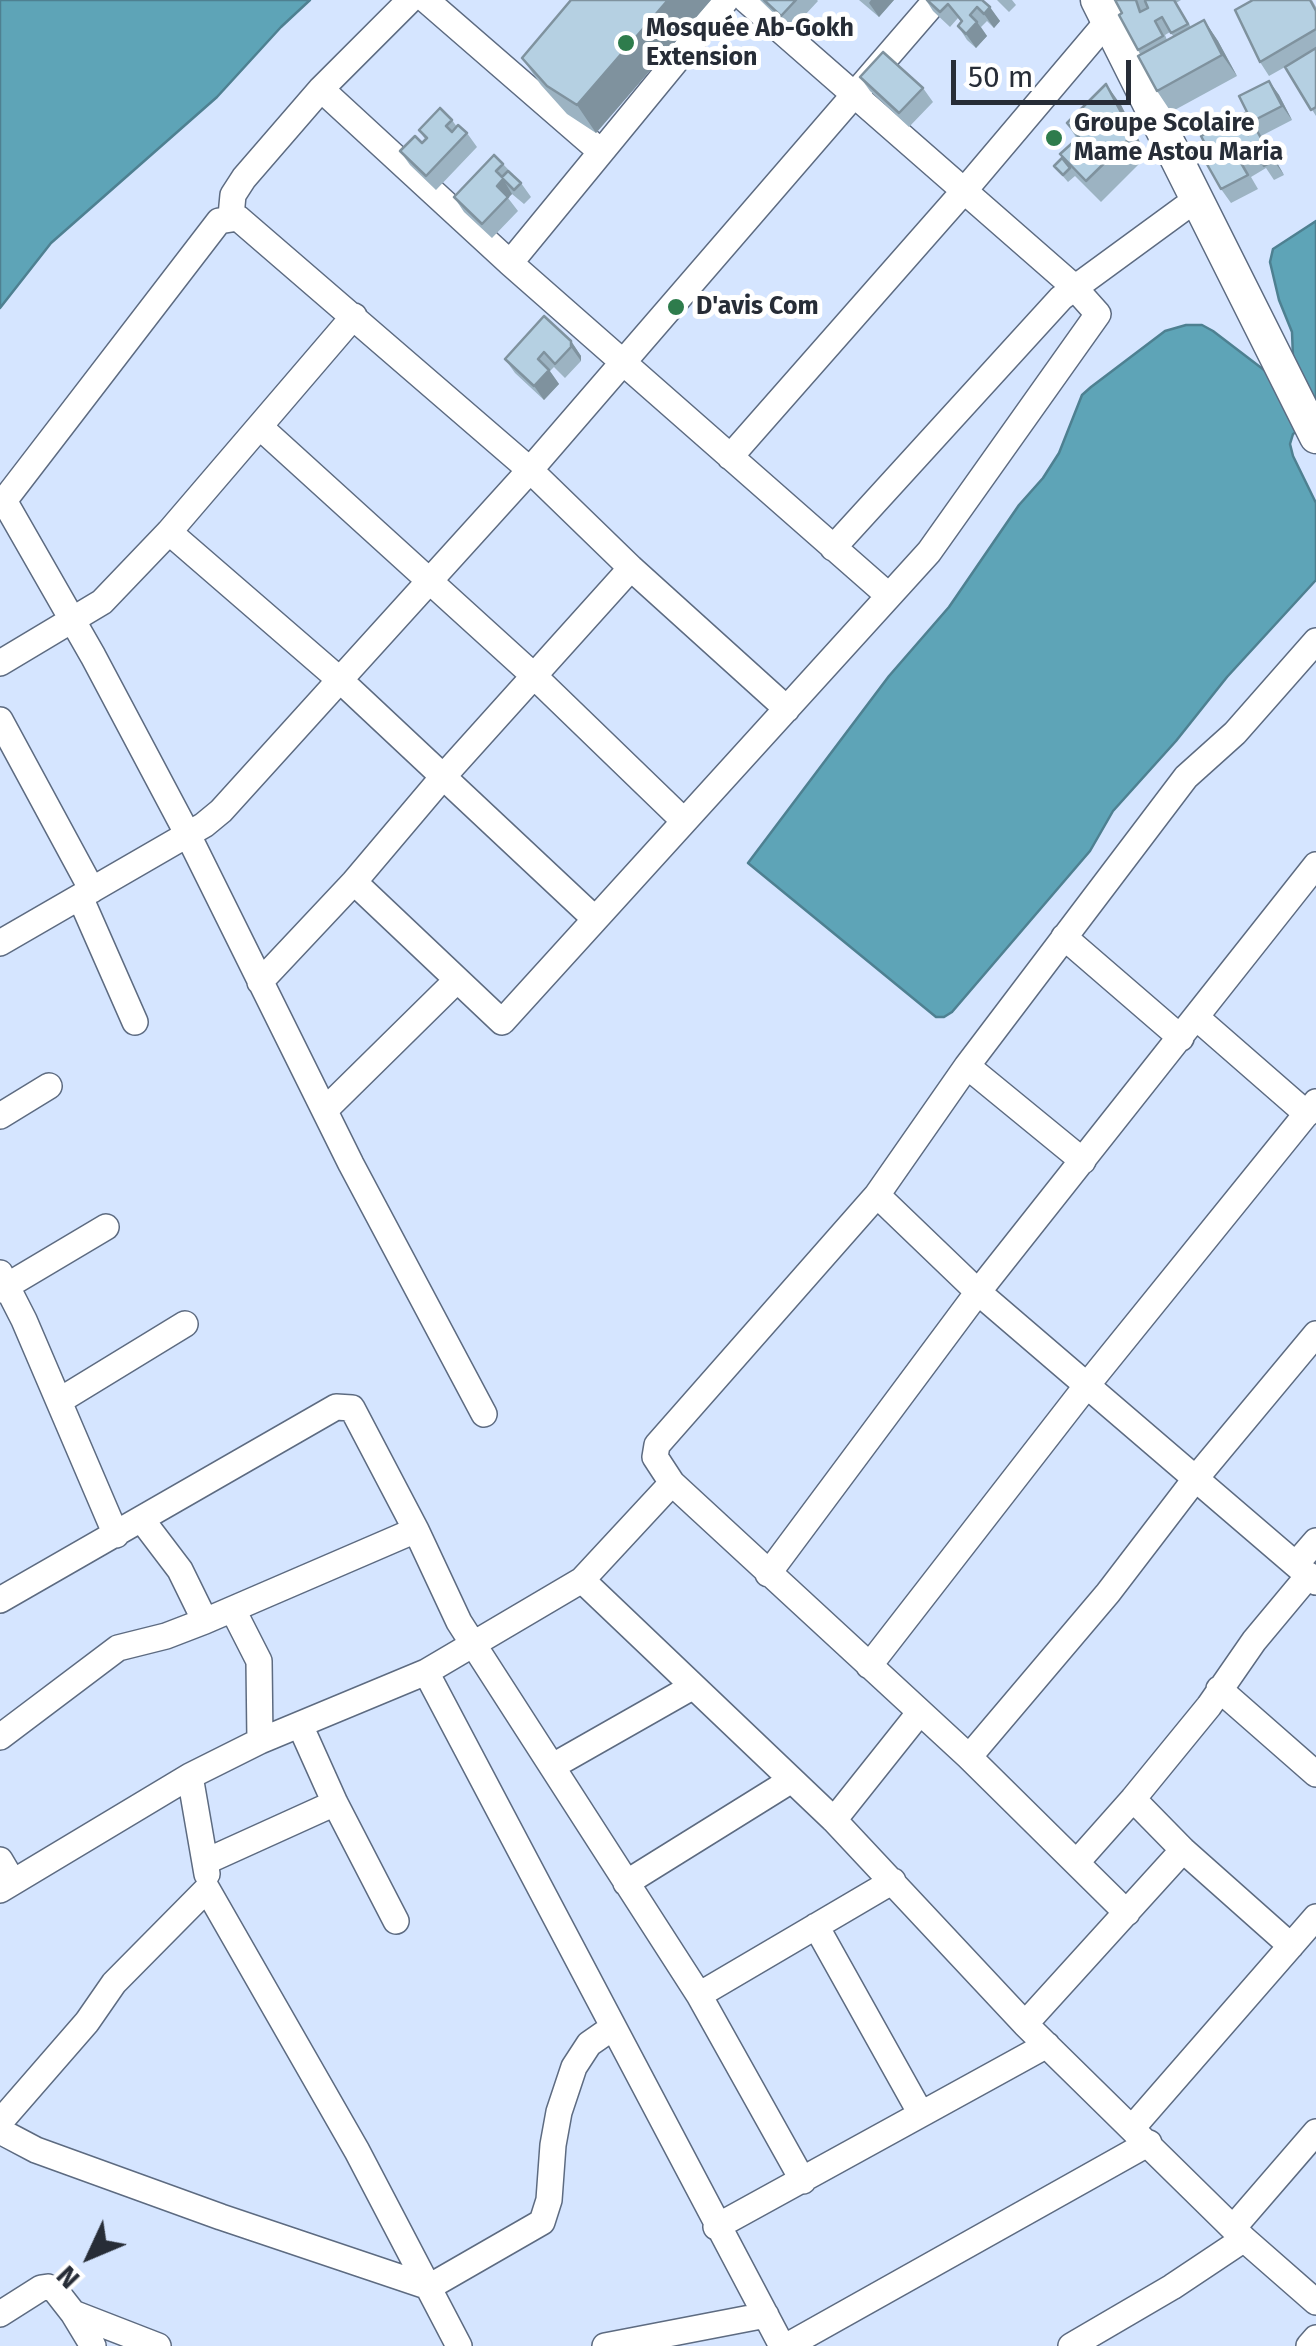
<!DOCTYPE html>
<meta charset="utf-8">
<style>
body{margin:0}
#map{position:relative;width:1316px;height:2346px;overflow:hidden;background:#d5e5ff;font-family:"Fira Sans",sans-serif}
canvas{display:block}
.north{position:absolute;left:40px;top:2206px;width:100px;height:100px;-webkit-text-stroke:8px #fff;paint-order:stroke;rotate:226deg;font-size:28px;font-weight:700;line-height:40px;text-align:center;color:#272d37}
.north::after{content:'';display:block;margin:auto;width:35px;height:45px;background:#272d37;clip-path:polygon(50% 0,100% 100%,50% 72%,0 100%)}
.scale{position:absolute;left:951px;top:60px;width:180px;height:45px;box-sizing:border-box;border:5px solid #272d37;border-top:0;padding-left:12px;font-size:30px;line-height:35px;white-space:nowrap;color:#272d37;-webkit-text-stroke:8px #fff;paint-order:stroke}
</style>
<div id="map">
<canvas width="1316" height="2346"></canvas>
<div class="north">N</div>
<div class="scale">50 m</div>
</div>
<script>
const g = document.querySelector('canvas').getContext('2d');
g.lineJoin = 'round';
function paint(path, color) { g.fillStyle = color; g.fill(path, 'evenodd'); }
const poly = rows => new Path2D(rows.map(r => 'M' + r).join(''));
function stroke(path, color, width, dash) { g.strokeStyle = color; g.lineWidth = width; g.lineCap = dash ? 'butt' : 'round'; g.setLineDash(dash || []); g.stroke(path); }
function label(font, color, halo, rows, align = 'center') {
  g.font = font + ' "Fira Sans",sans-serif'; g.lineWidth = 10; g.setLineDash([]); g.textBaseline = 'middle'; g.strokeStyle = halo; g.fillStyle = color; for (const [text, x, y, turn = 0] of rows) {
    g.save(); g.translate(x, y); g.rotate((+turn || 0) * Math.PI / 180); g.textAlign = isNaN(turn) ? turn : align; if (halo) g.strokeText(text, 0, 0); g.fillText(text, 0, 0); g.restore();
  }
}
const water = poly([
 [0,0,310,0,281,27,217,97,51,243,0,308,0,0],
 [1316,221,1316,419,1293,434,1290,444,1293,456,1316,503,1316,580,1227,677,1176,741,1113,811,1090,851,952,1012,944,1017,936,1017,748,863,889,676,949,607,1019,505,1043,478,1059,453,1082,395,1091,387,1165,331,1186,325,1202,325,1213,331,1268,373,1293,357,1292,332,1279,300,1270,262,1273,249,1316,221]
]);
paint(water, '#5ea4b7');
stroke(water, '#4e8091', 2.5);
const minor = poly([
 [426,0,600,151],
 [321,89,510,263,889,596],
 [231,216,233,195,244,178,321,89,410,0],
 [510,263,726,0],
 [260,427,533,675,684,821],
 [730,457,964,191,1107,22],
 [169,532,340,680,595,919],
 [833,548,1061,298,1195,200],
 [0,663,102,602,169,532,354,316],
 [0,720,92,890],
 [354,882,502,1022,929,552,1098,314,1073,286,746,0],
 [80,897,135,1022],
 [1064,937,1181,1038],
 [0,943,204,825,221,811,530,470,936,0],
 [260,982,354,882,442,778,631,568],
 [1197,1018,1307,1114],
 [967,1066,1083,1161],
 [326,1109,457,980],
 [0,1116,49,1086],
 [877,1195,978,1292,1316,1582],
 [0,1273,24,1320,116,1535],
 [0,1290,106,1227],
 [59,1401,185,1324],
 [484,1414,351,1164,188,835,93,656,6,504,7,497,219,221,238,218,530,470,631,568,787,709],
 [142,1520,180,1570,205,1621],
 [1296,1564,1316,1541],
 [768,1574,978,1292,1316,865],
 [582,1580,834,1820,1025,2024,1244,2239,1316,2302],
 [0,1600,336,1407,352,1408,416,1530,459,1622,699,1995,803,2181],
 [233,1610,259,1661,260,1741],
 [869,1666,1088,1384,1316,1102],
 [426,1672,782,2346],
 [1219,1689,1316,1774],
 [300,1725,335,1803,396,1921],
 [0,1737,118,1648,166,1636,205,1621,416,1530],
 [969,1757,1108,1593,1196,1478,1316,1334],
 [553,1766,692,1687],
 [190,1776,207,1874],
 [1133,1799,1183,1850,1291,1946],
 [834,1820,920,1712],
 [0,1860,13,1882],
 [207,1861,335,1803],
 [1077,1862,1133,1799,1209,1706,1254,1641,1309,1575],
 [626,1883,790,1781],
 [0,1890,190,1776,260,1741,426,1672,582,1580,672,1483],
 [1127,1913,969,1757,672,1483,655,1457,657,1445,877,1195,967,1066,1186,777,1235,733,1316,641],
 [816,1926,921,2114],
 [699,1995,893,1881],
 [1025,2024,1183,1850],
 [0,2122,87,2022,114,1983,207,1889,357,2151,459,2346],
 [1133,2127,1316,1917],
 [0,2131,36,2150,221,2217,429,2287,542,2222,549,2200,553,2145,559,2112,574,2067,589,2044,612,2028],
 [716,2227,1047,2045],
 [1233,2228,1316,2132],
 [73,2313,158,2346],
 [0,2314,41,2288,48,2287,55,2290,73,2313,93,2346],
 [605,2346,766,2315],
 [787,2346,1149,2143],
 [1071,2346,1172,2287,1244,2239],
 [1309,2346,1316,2338]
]);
const tertiary = poly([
 [1097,0,1316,437]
]);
stroke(minor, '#5d6b81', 28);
stroke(tertiary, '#5d6b81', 35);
stroke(minor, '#fff', 25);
stroke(tertiary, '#fff', 32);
paint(poly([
 [571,0,711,0,596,133,567,114,541,85,522,58],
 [760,0,817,0,818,1,791,30],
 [859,0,894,0,879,17],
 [926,0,983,0,1000,21,994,28,987,21,981,27,987,36,976,48,967,40,958,26,961,22,958,18,950,27,933,11],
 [997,0,1012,0,1016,5,1009,12],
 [1115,0,1181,0,1176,3,1191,27,1204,20,1218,41,1237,76,1171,112,1157,91],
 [1170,32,1174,37,1167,40,1165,35],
 [1312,0,1316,7,1316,116,1285,67,1269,76,1260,62],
 [860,77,923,88,933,102,909,127,870,91],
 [1269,81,1279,95,1292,120,1261,136,1284,175,1274,180,1266,168,1251,177,1258,189,1231,203,1221,189,1211,155,1247,112],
 [1121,105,1147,156,1101,202,1075,176,1068,182,1054,166,1077,139,1067,123],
 [452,120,457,127,467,133,477,147,436,190,410,165,400,151,422,143,425,139,419,130],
 [503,164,521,183,531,197,524,204,512,194,508,198,518,211,492,238,464,212,454,197],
 [571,341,581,356,581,361,565,378,554,367,550,371,559,384,544,400,515,373,505,359]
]), '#9cb3c2');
paint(poly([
 [668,0,711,0,596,133,577,105],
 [871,0,894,0,879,17,869,3],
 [990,7,1000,21,994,28,984,14],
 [1204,20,1218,41,1237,76,1222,55],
 [977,22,987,36,976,48,966,34],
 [1269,81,1279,95,1292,120,1282,106],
 [1106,84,1121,105,1147,156,1133,135],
 [1257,131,1267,145,1284,175,1274,161],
 [503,179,512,194,508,198,497,186],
 [571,341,581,356,581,361,571,347],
 [549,370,559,384,544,400,534,386]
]), '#7f929e');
const building = poly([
 [571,0,668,0,577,105,547,86,522,58,571,0],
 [764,0,796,0,781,16,764,0],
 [927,0,982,0,990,7,984,14,977,7,970,15,977,22,966,34,958,26,962,21,948,4,940,12,927,0],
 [1115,0,1136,0,1140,12,1148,8,1145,1,1146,0,1174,0,1188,24,1171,33,1162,17,1155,21,1163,36,1138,50,1119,15,1122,13,1115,0],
 [1253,0,1310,0,1316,11,1316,29,1260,62,1235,10,1253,0],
 [1204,20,1222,55,1157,91,1138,56,1204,20],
 [1316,48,1316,107,1311,110,1285,67,1316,48],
 [883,52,923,88,899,113,860,77,883,52],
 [1269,81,1282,106,1243,126,1248,135,1257,131,1274,161,1264,166,1258,153,1241,163,1248,175,1221,189,1204,159,1211,155,1201,136,1247,112,1239,96,1269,81],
 [1106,84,1133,135,1086,181,1060,154,1079,137,1067,123,1106,84],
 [440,108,452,120,446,126,452,132,458,125,467,133,426,176,400,151,415,136,422,143,427,138,419,130,440,108],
 [494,155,503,164,496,171,502,177,508,171,521,183,514,190,503,179,497,186,508,197,482,224,454,197,494,155],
 [1062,158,1070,168,1063,175,1054,166,1062,158],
 [544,316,571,341,571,347,555,364,544,352,538,359,549,370,534,386,505,359,544,316]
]);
paint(building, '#b5d0e2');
stroke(building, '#7f929e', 2.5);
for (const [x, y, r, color] of [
 [626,43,10,"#2e7c4c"],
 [1054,138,10,"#2e7c4c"],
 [676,307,10,"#2e7c4c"]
]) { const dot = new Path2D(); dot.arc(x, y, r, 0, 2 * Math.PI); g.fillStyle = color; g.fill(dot); stroke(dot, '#fff', 4); }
label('bold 25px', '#272d37', '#fff', [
 ["Mosquée Ab-Gokh",646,29],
 ["Extension",646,58],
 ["Groupe Scolaire",1074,124],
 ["Mame Astou Maria",1074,153],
 ["D'avis Com",696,307]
], 'left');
</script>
